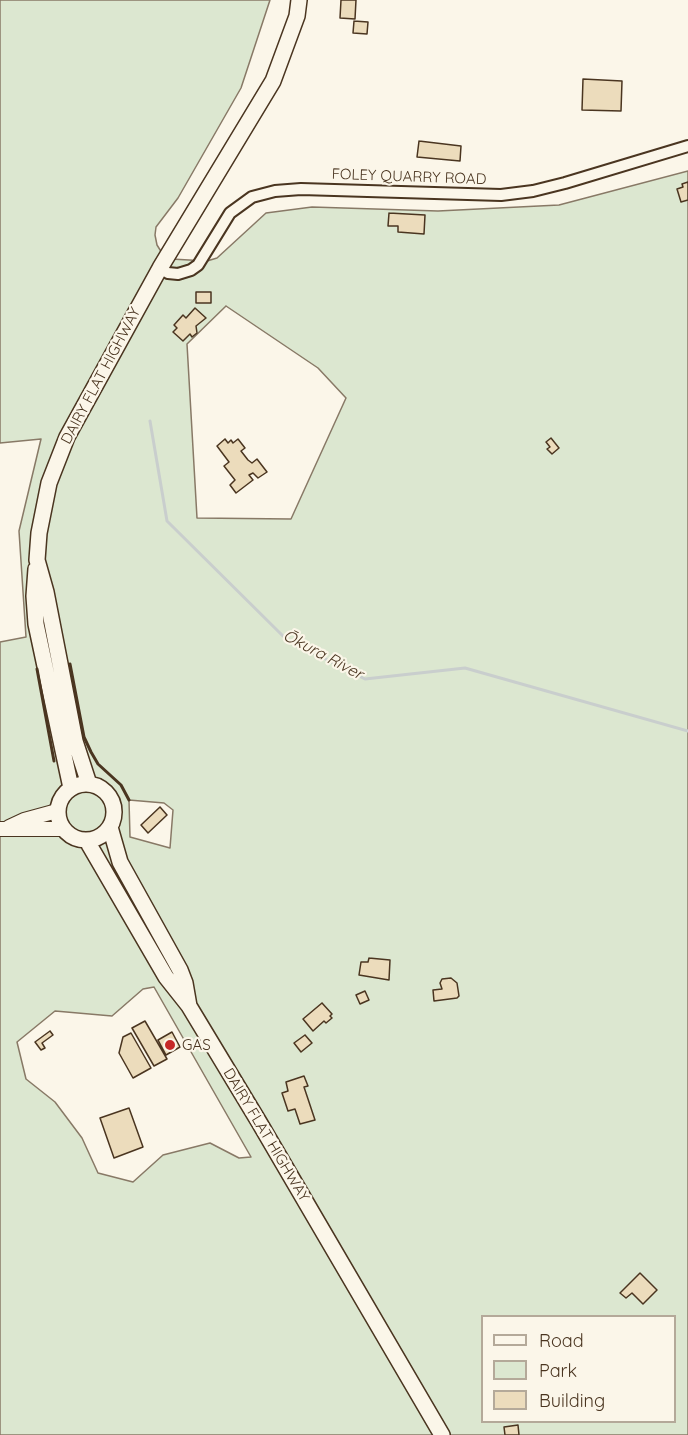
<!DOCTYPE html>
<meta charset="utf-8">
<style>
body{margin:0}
#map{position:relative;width:688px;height:1435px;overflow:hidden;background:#fbf6e9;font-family:Quicksand,sans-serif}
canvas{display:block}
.legend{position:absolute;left:481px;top:1315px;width:195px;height:108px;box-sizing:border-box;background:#fbf6e9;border:2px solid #b4a999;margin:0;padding:8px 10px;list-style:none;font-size:18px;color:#4a3520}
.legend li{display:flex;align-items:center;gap:12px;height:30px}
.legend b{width:30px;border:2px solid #b4a999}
</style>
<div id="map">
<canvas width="688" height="1435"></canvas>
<ul class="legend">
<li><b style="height:8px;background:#fbf6e9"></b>Road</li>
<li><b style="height:16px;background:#dce7d0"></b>Park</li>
<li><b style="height:16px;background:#ecdcbc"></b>Building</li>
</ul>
</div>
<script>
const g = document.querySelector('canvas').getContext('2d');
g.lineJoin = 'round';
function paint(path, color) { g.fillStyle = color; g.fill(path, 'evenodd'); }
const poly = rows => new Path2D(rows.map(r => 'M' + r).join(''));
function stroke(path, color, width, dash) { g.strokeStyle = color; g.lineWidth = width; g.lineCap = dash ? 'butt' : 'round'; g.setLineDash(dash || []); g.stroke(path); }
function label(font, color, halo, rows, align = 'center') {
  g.font = font + ' Quicksand,sans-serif'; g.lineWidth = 4.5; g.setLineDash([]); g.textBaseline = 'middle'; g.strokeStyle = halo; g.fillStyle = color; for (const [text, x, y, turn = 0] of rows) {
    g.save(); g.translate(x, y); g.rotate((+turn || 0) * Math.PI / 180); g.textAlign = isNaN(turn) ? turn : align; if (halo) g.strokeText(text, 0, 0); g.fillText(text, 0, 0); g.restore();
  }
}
const green = poly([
 [0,0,270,0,241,88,178,198,156,227,155,235,157,245,162,253,171,259,207,261,217,258,266,213,312,207,438,211,559,205,688,171,688,1435,0,1435,0,642,26,637,19,531,41,439,0,443,0,0],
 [226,306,318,368,346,398,291,519,197,518,187,344,226,306],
 [129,800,164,803,173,810,170,848,130,837,129,800],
 [154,987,251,1157,239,1158,210,1143,163,1155,133,1182,98,1173,82,1138,55,1102,26,1079,17,1042,55,1011,112,1016,143,989,154,987],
 [482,1316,674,1316,674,1422,482,1422,482,1316]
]);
paint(green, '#dce7d0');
stroke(green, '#887966', 1.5);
stroke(poly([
 [150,421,167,521,286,639,365,679,465,668,688,731]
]), '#c9cecd', 3);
const building = poly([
 [341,0,356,0,355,19,340,18,341,0],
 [354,21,368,22,367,34,353,33,354,21],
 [583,79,622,81,621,111,582,110,583,79],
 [419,141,461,146,460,161,417,157,419,141],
 [688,182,688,200,681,202,677,189,683,187,682,184,688,182],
 [389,213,425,215,424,234,398,232,398,226,388,226,389,213],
 [196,292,211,292,211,303,196,303,196,292],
 [195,308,206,318,196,326,197,333,192,337,190,334,183,341,173,332,177,328,174,325,183,315,186,318,195,308],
 [551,438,559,448,552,454,547,449,550,447,546,442,551,438],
 [225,439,228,443,231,440,233,443,238,439,245,448,241,451,248,460,252,463,257,459,267,472,258,478,253,473,249,475,253,480,236,493,230,485,235,480,224,466,229,462,217,446,225,439],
 [160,807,167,815,148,833,141,825,160,807],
 [369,958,390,960,389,980,359,975,361,962,368,962,369,958],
 [451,978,457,983,459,996,457,998,434,1001,433,990,442,989,440,983,442,979,451,978],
 [365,991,369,1000,360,1004,356,995,365,991],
 [322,1003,332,1014,330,1016,332,1018,326,1023,324,1021,313,1031,303,1019,322,1003],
 [145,1021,167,1059,154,1066,132,1028,145,1021],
 [50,1031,53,1035,42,1043,45,1048,41,1050,35,1042,50,1031],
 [172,1032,180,1047,166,1055,158,1040,172,1032],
 [131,1033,151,1068,133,1078,119,1053,123,1037,131,1033],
 [305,1035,312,1043,301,1052,294,1043,305,1035],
 [304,1076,308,1086,304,1087,315,1120,300,1124,295,1109,288,1111,282,1093,288,1091,286,1082,304,1076],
 [129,1108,143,1147,114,1158,100,1118,129,1108],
 [640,1273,657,1290,643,1304,632,1293,626,1298,620,1293,640,1273],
 [518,1425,519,1435,505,1435,504,1427,518,1425]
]);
paint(building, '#ecdcbc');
stroke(building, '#4a3520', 1.5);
const street = poly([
 [160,268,168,273,178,274,191,270,198,265,230,213,252,197,275,191,301,189,501,195,533,191,565,183,688,146]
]);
const secondary = poly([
 [9,827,24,820,57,811],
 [0,829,63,829]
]);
const primary = poly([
 [36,569,34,596,36,624,71,788],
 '58 812a28 28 0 1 1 56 0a28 28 0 1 1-56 0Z',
 [89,784,75,741,46,592,37,560,39,533,49,483,67,437,160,268,273,81,297,16,299,0],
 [110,827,120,862,180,970,185,983,189,1006,259,1122,442,1435],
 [87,841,166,977,189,1006]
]);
stroke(street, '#4a3520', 14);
stroke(secondary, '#4a3520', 16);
stroke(primary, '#4a3520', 18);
stroke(street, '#fbf6e9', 10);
stroke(secondary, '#fbf6e9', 14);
stroke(primary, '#fbf6e9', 15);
stroke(poly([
 [70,664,84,737,91,752,98,764,121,785,129,800],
 [37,669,54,761]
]), '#4a3520', 3);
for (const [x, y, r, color] of [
 [170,1045,6,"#c62828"]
]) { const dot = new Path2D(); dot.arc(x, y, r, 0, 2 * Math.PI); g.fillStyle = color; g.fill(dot); stroke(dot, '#fbf6e9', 2); }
label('15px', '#4a3520', '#fbf6e9', [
 ["FOLEY QUARRY ROAD",409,177,2],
 ["DAIRY FLAT HIGHWAY",101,376,-62],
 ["DAIRY FLAT HIGHWAY",266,1135,59]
]);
label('15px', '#4a3520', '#fbf6e9', [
 ["GAS",182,1045]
], 'left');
label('italic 16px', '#4a3520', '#fbf6e9', [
 ["Ōkura River",323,655,28]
]);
</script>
